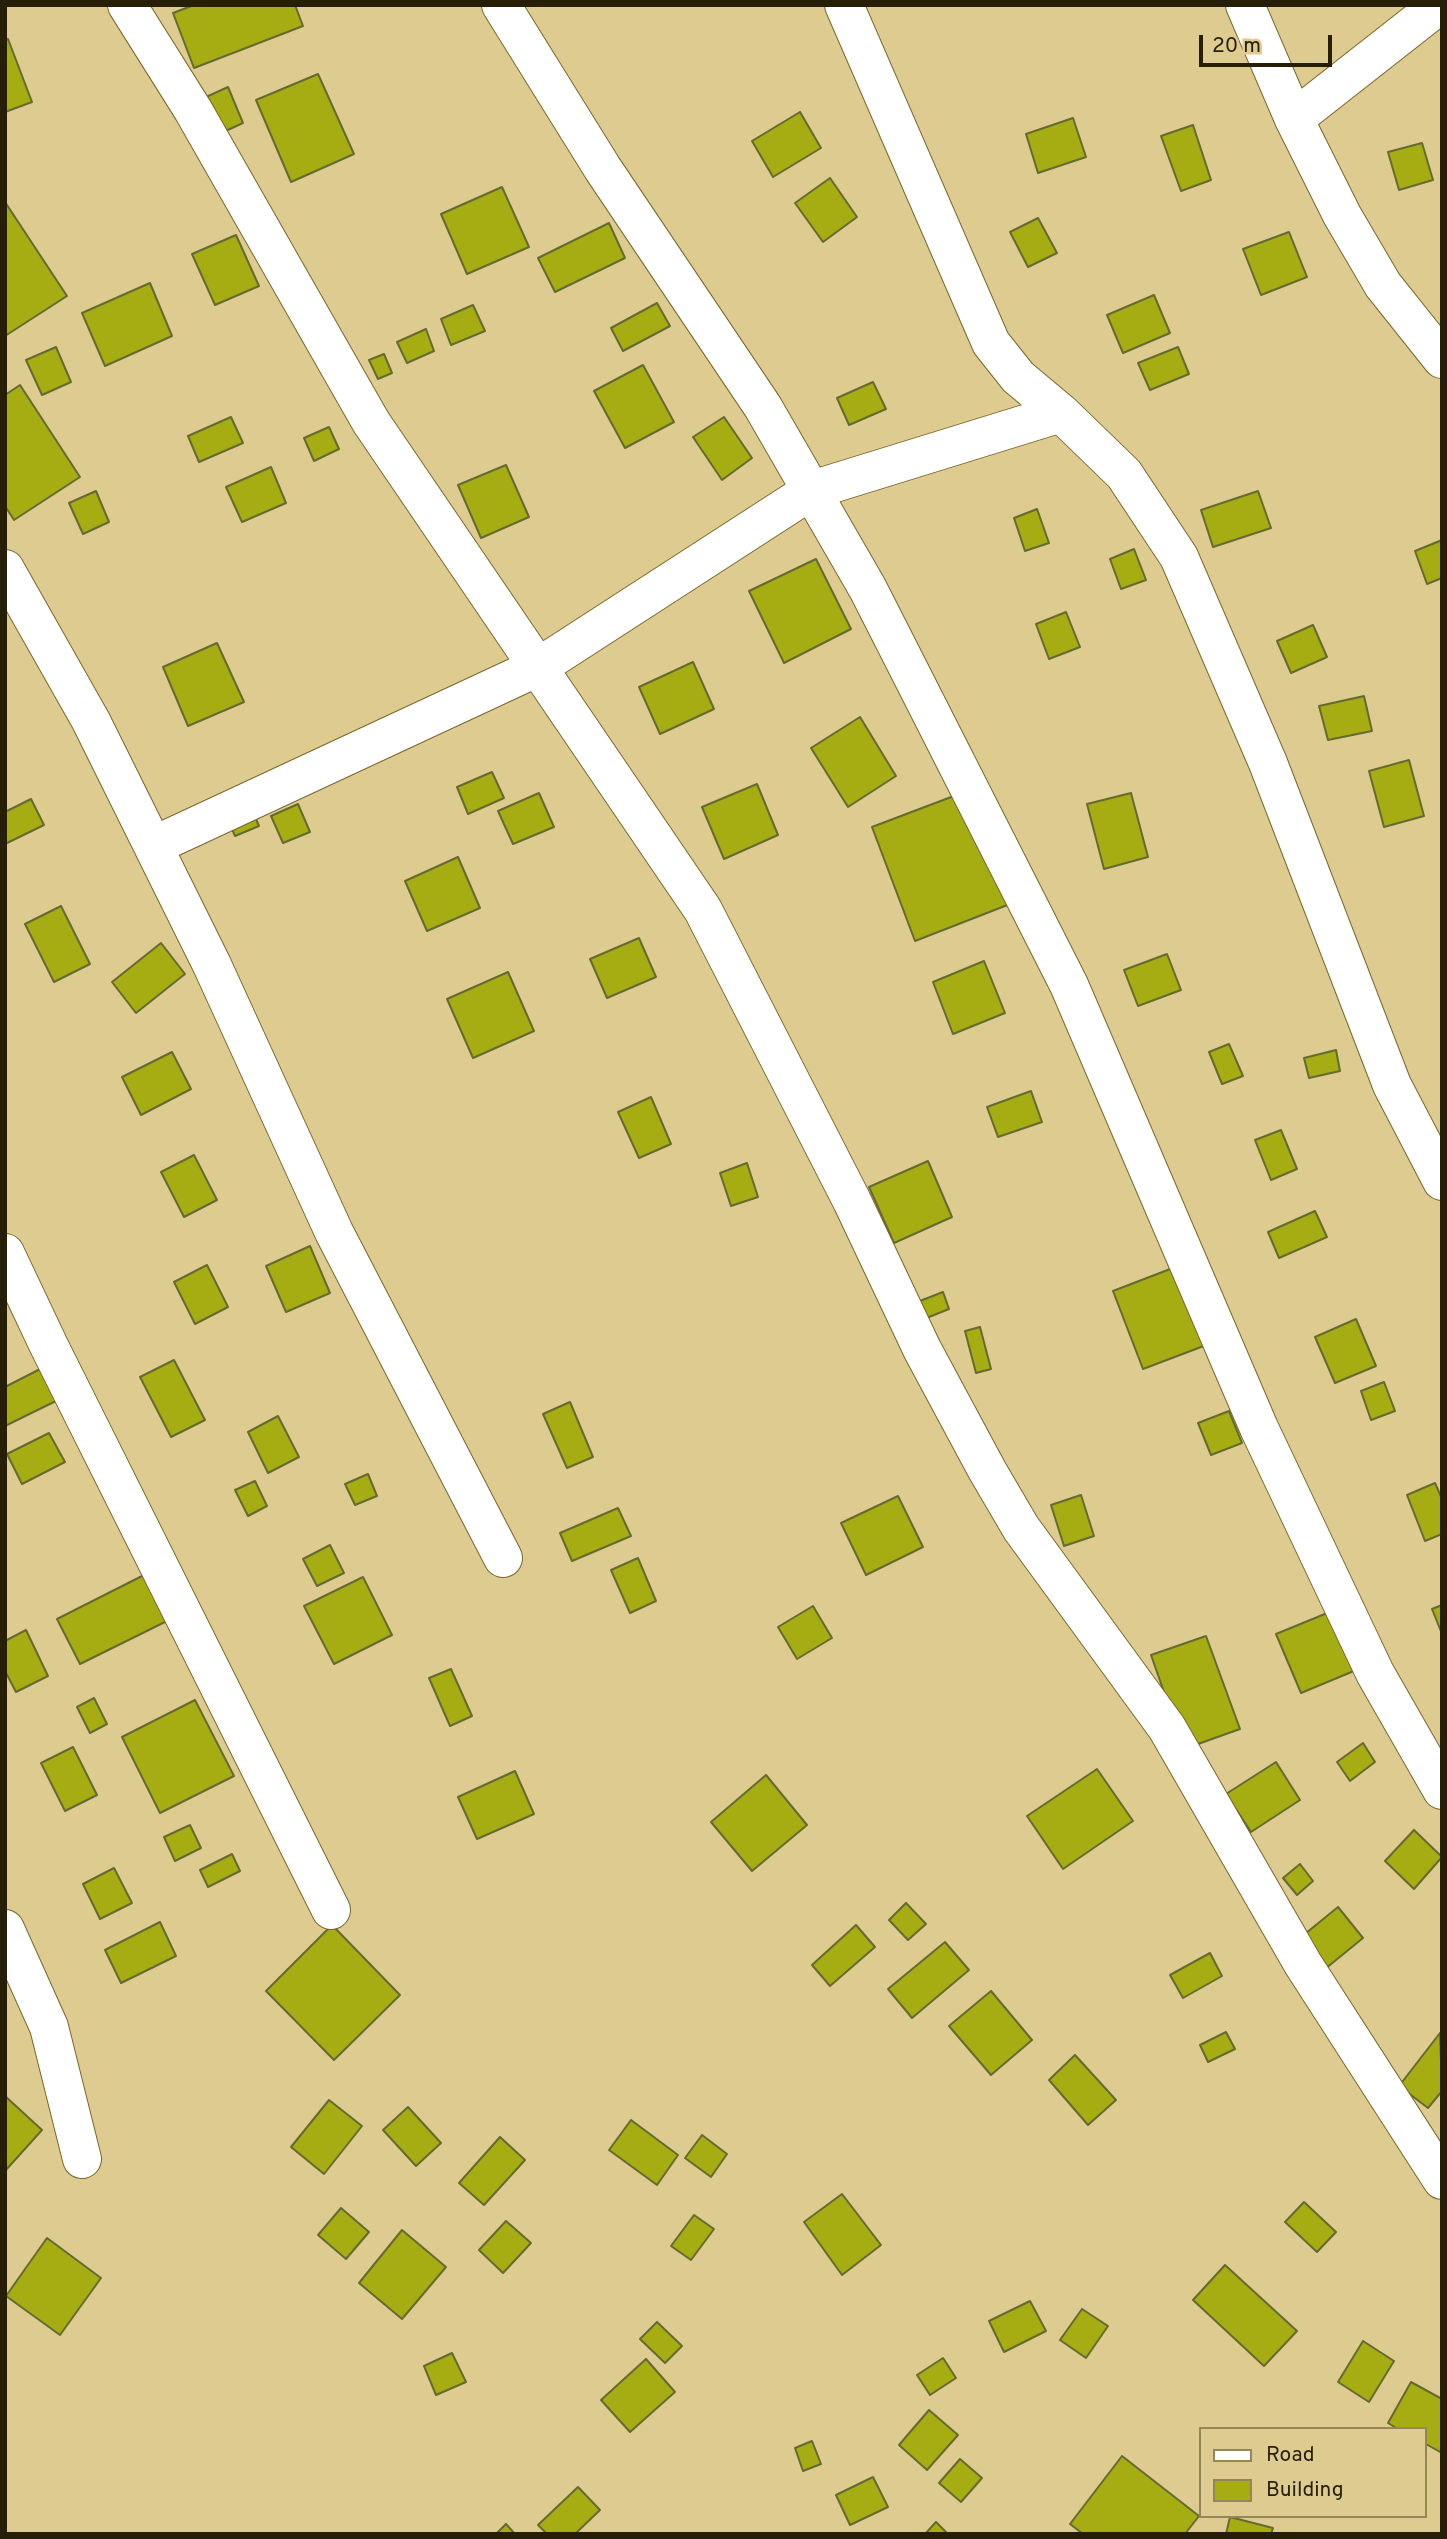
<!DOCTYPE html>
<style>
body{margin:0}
#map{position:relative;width:1447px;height:2539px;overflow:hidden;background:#decb8f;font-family:Overpass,sans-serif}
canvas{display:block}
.frame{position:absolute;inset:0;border:7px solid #261e06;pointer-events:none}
.legend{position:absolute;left:1199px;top:2427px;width:228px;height:91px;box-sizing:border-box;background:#decb8f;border:2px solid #948658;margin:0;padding:9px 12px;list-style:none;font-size:21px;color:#261e06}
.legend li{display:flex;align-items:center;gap:14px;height:35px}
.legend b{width:35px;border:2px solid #948658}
.scale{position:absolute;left:1199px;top:35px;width:133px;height:32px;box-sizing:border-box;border:4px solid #261e06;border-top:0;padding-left:9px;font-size:21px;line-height:24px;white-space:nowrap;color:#261e06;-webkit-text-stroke:5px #decb8f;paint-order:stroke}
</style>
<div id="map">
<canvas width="1447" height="2539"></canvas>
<div class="frame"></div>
<ul class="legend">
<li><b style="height:9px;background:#fff"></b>Road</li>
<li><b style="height:19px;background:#a5ad13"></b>Building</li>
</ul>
<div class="scale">20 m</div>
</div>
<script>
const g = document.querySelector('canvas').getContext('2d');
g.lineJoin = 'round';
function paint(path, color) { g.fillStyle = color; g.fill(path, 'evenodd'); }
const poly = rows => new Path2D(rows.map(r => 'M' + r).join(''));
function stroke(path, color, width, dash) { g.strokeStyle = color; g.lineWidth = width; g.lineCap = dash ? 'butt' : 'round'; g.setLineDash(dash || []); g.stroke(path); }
const building = poly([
 [194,5,295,5,303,26,194,68,173,13,194,5],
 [8,39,32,102,5,112,5,40,8,39],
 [318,74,354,154,291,182,256,100,318,74],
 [228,87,243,123,219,134,204,98,228,87],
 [800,112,821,148,773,177,752,141,800,112],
 [1073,118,1086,157,1038,173,1026,134,1073,118],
 [1193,125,1211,180,1181,191,1161,136,1193,125],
 [1422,143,1433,180,1399,190,1388,152,1422,143],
 [830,178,857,217,823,242,795,203,830,178],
 [502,187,529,247,467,274,441,214,502,187],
 [5,202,67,296,5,336,5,202],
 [1038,218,1057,253,1028,267,1010,232,1038,218],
 [609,223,625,258,555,292,538,258,609,223],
 [1289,232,1307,277,1261,295,1243,249,1289,232],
 [236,235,259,286,215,305,192,254,236,235],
 [150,283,172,336,105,366,82,313,150,283],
 [1154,295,1170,333,1123,353,1107,315,1154,295],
 [657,303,670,326,623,351,611,328,657,303],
 [473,305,485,331,451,345,441,319,473,305],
 [426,329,434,351,407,363,397,342,426,329],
 [56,347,71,382,42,395,26,360,56,347],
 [1178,347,1189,374,1150,390,1138,363,1178,347],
 [384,354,392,373,378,379,369,360,384,354],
 [643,365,674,422,625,448,594,391,643,365],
 [873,382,886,409,849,425,837,398,873,382],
 [20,385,80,477,14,520,5,506,5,395,20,385],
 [231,417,243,443,199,462,188,436,231,417],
 [724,417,752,458,722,480,693,437,724,417],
 [329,427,339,449,314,461,304,438,329,427],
 [506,465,529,517,481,538,458,485,506,465],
 [271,467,286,503,242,522,226,487,271,467],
 [96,491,109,522,83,534,69,503,96,491],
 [1258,491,1271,528,1213,547,1201,510,1258,491],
 [1037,509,1049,543,1025,551,1014,518,1037,509],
 [1442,540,1442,578,1427,584,1415,551,1442,540],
 [1134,549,1146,580,1121,589,1110,559,1134,549],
 [816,559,851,629,784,663,749,591,816,559],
 [1066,612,1080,647,1049,659,1036,624,1066,612],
 [1313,625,1327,657,1291,673,1277,641,1313,625],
 [217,643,244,702,188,726,163,667,217,643],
 [693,662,714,709,660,734,639,687,693,662],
 [1364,696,1372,731,1328,740,1319,706,1364,696],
 [860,717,896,776,848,807,811,748,860,717],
 [1409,760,1424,816,1384,827,1369,771,1409,760],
 [492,772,504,798,468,814,457,787,492,772],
 [757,784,778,835,724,859,702,807,757,784],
 [967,791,1010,904,915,941,872,827,967,791],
 [539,793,554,827,513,844,498,811,539,793],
 [1131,793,1148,857,1104,869,1087,804,1131,793],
 [31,799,44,825,5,844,5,812,31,799],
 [298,804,310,832,283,843,271,816,298,804],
 [251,807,259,826,235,836,227,817,251,807],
 [458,857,480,908,427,931,405,881,458,857],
 [61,906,90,964,54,982,25,924,61,906],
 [639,938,656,977,607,998,590,959,639,938],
 [161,943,185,974,136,1013,112,982,161,943],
 [1167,954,1181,990,1138,1006,1124,970,1167,954],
 [984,961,1005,1013,953,1034,933,982,984,961],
 [508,972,534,1031,473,1058,447,999,508,972],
 [1229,1044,1243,1076,1222,1084,1209,1052,1229,1044],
 [1336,1050,1340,1071,1309,1078,1304,1058,1336,1050],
 [172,1052,191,1089,141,1115,122,1077,172,1052],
 [1031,1091,1042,1122,998,1137,987,1107,1031,1091],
 [651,1097,671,1144,639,1158,618,1112,651,1097],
 [1281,1130,1297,1169,1271,1180,1255,1140,1281,1130],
 [194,1155,217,1200,184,1217,161,1172,194,1155],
 [928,1161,952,1217,894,1243,869,1187,928,1161],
 [747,1163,758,1197,731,1206,720,1173,747,1163],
 [1315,1211,1327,1237,1279,1258,1268,1232,1315,1211],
 [310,1246,330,1293,286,1312,266,1266,310,1246],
 [207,1265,228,1307,195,1324,174,1282,207,1265],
 [1178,1266,1209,1344,1143,1369,1113,1291,1178,1266],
 [943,1292,949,1309,914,1323,907,1306,943,1292],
 [1356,1319,1376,1366,1335,1383,1315,1337,1356,1319],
 [980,1327,991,1369,976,1373,965,1331,980,1327],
 [174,1360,205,1420,171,1437,140,1377,174,1360],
 [46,1366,62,1398,5,1426,5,1387,46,1366],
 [1384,1382,1395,1411,1371,1420,1361,1391,1384,1382],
 [570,1402,593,1457,567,1468,543,1414,570,1402],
 [1229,1411,1242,1443,1211,1455,1198,1423,1229,1411],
 [278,1416,299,1457,268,1473,248,1432,278,1416],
 [49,1433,65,1462,22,1484,7,1454,49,1433],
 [368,1474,377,1496,355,1505,345,1484,368,1474],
 [255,1481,267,1506,248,1516,235,1490,255,1481],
 [1435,1483,1442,1499,1442,1534,1425,1541,1407,1495,1435,1483],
 [1081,1495,1094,1536,1064,1546,1051,1505,1081,1495],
 [898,1496,923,1547,866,1575,841,1523,898,1496],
 [618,1508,631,1536,572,1561,560,1533,618,1508],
 [330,1545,344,1573,317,1586,303,1559,330,1545],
 [638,1558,656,1601,630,1613,611,1570,638,1558],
 [150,1572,173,1618,80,1664,57,1619,150,1572],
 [363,1577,392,1635,334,1664,304,1606,363,1577],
 [1442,1605,1442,1634,1432,1609,1442,1605],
 [813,1606,832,1638,797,1659,778,1627,813,1606],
 [1337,1609,1361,1668,1301,1693,1276,1634,1337,1609],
 [26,1630,48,1676,16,1692,5,1671,5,1641,26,1630],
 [1206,1636,1240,1729,1184,1749,1151,1655,1206,1636],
 [451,1669,472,1716,450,1726,429,1678,451,1669],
 [94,1698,107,1724,90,1733,77,1707,94,1698],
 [195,1700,234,1776,160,1813,122,1737,195,1700],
 [1363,1743,1375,1762,1350,1781,1337,1762,1363,1743],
 [73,1747,97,1795,65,1811,41,1763,73,1747],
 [1276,1762,1300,1800,1251,1832,1226,1794,1276,1762],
 [1097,1769,1133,1821,1063,1869,1027,1816,1097,1769],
 [515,1771,534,1814,477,1839,458,1797,515,1771],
 [766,1775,807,1825,752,1871,711,1822,766,1775],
 [190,1825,201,1848,175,1861,164,1837,190,1825],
 [1414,1830,1442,1857,1414,1889,1385,1861,1414,1830],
 [232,1854,240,1871,208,1887,200,1870,232,1854],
 [1300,1864,1313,1881,1297,1895,1283,1878,1300,1864],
 [114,1868,132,1903,100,1919,83,1884,114,1868],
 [906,1903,926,1924,908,1940,889,1920,906,1903],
 [1338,1907,1363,1938,1325,1969,1300,1938,1338,1907],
 [160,1922,176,1956,121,1983,105,1950,160,1922],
 [332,1925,400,1995,334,2060,266,1991,332,1925],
 [856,1925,875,1947,830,1986,812,1965,856,1925],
 [945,1942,969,1970,912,2018,888,1989,945,1942],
 [1210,1953,1222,1976,1183,1998,1170,1975,1210,1953],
 [991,1991,1032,2040,991,2075,949,2026,991,1991],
 [1226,2032,1235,2049,1208,2062,1200,2045,1226,2032],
 [1440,2033,1442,2091,1428,2108,1399,2086,1440,2033],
 [1075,2055,1116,2100,1088,2125,1049,2080,1075,2055],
 [5,2096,42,2130,5,2171,5,2096],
 [329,2100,362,2126,324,2174,291,2147,329,2100],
 [408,2107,441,2143,416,2166,383,2130,408,2107],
 [631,2120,678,2155,657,2185,609,2150,631,2120],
 [702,2135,727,2154,711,2177,685,2158,702,2135],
 [500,2137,525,2160,484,2205,459,2183,500,2137],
 [842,2194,881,2245,842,2275,804,2222,842,2194],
 [1304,2202,1336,2232,1317,2252,1285,2222,1304,2202],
 [341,2208,369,2232,346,2259,318,2235,341,2208],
 [694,2215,714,2229,691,2260,671,2246,694,2215],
 [506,2221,531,2243,503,2273,479,2250,506,2221],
 [402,2230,446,2267,402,2319,359,2283,402,2230],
 [47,2238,101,2278,60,2335,6,2296,47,2238],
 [1225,2265,1297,2331,1264,2366,1193,2300,1225,2265],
 [1030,2301,1046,2331,1004,2352,989,2321,1030,2301],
 [1082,2309,1108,2326,1086,2358,1060,2340,1082,2309],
 [657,2322,682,2346,665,2363,640,2339,657,2322],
 [1363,2341,1394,2361,1369,2402,1338,2382,1363,2341],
 [452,2353,466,2382,436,2395,424,2366,452,2353],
 [943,2358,956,2378,930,2395,917,2375,943,2358],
 [646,2359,675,2392,630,2432,601,2400,646,2359],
 [1411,2382,1442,2399,1442,2453,1424,2443,1424,2429,1398,2429,1388,2423,1411,2382],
 [929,2410,958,2435,927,2470,899,2445,929,2410],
 [812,2441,821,2464,803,2471,795,2448,812,2441],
 [1122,2456,1199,2516,1185,2534,1083,2534,1070,2524,1122,2456],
 [960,2459,982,2478,961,2502,939,2483,960,2459],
 [873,2477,888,2507,850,2525,836,2495,873,2477],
 [578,2487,600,2510,575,2534,547,2534,538,2525,578,2487],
 [1230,2517,1273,2528,1271,2534,1226,2534,1230,2517],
 [936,2522,948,2534,925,2534,936,2522],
 [506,2524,515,2534,496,2534,506,2524]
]);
paint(building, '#a5ad13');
stroke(building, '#656a30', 2);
const minor = poly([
 [127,5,193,110,371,422,703,910,852,1201,922,1349,987,1470,1021,1528,1167,1728,1303,1964,1442,2180],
 [501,5,603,169,763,407,868,589,1069,985,1259,1428,1375,1673,1442,1790],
 [844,5,991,343,1018,377,1061,413,1124,474,1179,557,1268,763,1392,1085,1442,1181],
 [1245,5,1294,119,1342,215,1383,285,1442,359],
 [1294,119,1439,5],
 [5,569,91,721,212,965,334,1232,503,1558],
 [153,846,540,666,812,490,1061,413],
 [5,1253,49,1346,331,1910],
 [5,1929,49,2027,82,2159]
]);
stroke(minor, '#78672d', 40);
stroke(minor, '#fff', 38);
</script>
